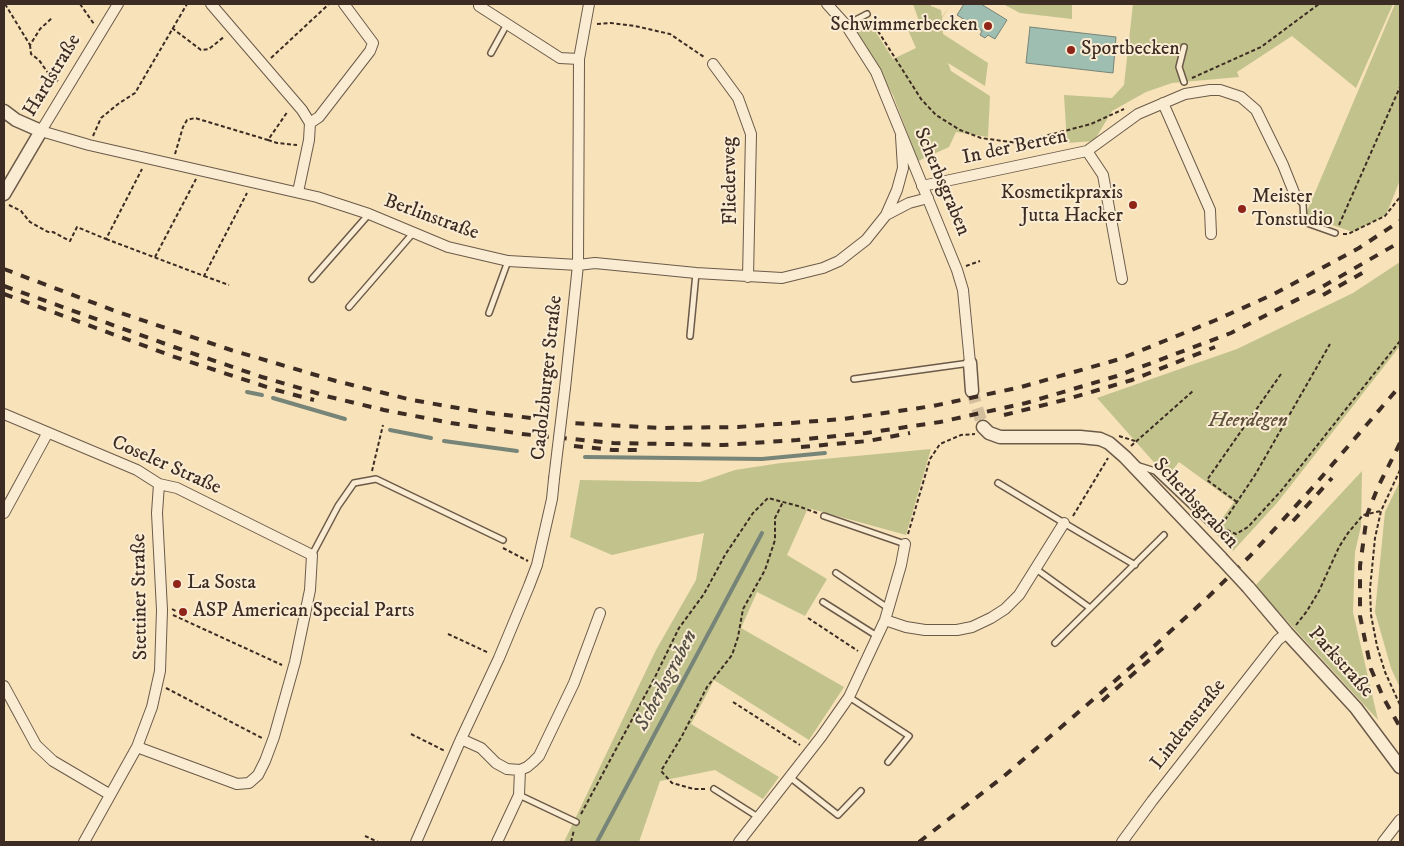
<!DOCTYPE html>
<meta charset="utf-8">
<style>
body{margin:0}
#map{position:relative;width:1404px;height:846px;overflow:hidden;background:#f7e2ba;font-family:"IM FELL DW Pica",serif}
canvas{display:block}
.frame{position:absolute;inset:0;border:5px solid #3d2c23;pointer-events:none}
</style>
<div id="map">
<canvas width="1404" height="846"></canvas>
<div class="frame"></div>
</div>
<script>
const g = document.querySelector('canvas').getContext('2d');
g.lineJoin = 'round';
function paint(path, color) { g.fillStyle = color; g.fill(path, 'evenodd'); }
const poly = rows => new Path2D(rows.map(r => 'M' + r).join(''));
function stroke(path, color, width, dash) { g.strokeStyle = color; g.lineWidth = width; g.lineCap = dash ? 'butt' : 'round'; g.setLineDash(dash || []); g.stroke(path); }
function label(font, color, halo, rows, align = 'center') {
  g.font = font + ' "IM FELL DW Pica",serif'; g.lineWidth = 4; g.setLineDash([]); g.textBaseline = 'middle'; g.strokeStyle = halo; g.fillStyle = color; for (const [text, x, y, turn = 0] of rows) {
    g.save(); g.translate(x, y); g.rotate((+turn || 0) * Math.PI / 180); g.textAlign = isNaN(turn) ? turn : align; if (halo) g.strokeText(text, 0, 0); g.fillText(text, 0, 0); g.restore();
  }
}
paint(poly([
 [913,4,931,4,931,6,941,10,942,17,951,4,942,18,943,34,988,63,985,86,948,63,951,71,990,96,988,137,956,132,949,147,918,161,893,95,856,30,870,23,893,59,916,48,908,30,919,21],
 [1003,4,1072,4,1072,19,1020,13],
 [1133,4,1393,4,1356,88,1292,36,1237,72,1239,77,1172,83,1146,92,1112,111,1094,141,1067,143,1064,95,1112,98,1124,85],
 [1395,4,1400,4,1400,180,1386,215,1353,232,1305,216],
 [1400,262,1400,346,1277,503,1233,551,1213,531,1234,502,1179,462,1167,477,1097,398,1237,349,1353,293],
 [931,449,906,535,808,508,787,555,827,579,805,616,757,592,741,628,844,687,809,740,714,680,691,724,779,777,763,799,715,770,660,781,639,842,564,842,656,650,696,580,704,533,612,555,570,537,580,480,700,482,735,470,781,463],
 [1362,471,1361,526,1355,552,1353,612,1378,720,1255,586],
 [1400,481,1400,688,1391,668,1375,612,1385,512]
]), '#c2c28c');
const water = poly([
 [964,4,981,4,1007,20,995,39,988,35,985,38,980,35,982,31,957,15,964,4],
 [1030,27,1116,37,1113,73,1026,63,1030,27]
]);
paint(water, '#9dbeb0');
stroke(water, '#778478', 1);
stroke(poly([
 [247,392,262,395],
 [273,398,345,419],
 [390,430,431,438],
 [444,441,517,451],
 [585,457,762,459,825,453],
 [597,842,762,533]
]), '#778478', 4);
stroke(poly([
 [972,391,983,427]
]), '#d2be9c', 12, [12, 6]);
const service = poly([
 [846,25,867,14],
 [1184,47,1179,67,1184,82],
 [491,53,507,24],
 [1295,195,1303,204,1304,222,1335,233],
 [312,279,369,214],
 [349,307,414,232],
 [489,313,508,261],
 [690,336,696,273],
 [854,379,970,363],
 [1139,466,1155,471,1211,524,1219,527],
 [998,483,1064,523,1135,565],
 [824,516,905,544],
 [312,555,338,506,354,483,376,479,503,540],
 [1036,569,1090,608],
 [836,573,888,608],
 [823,602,877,636],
 [1055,643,1164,535],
 [849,697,909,736,888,762],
 [791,778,838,815,861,791],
 [714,789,758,817],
 [519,795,576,822]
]);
const minor = poly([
 [118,4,41,131,89,145,317,197,369,214,448,247,508,261,578,265,595,263,696,273,782,278,823,268,839,261,866,240,886,215,897,190,903,168,901,136],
 [211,4,302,110,310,123,309,140,298,192],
 [827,4,846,25,876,72,957,270,963,290,970,363],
 [479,6,560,58,579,59],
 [713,64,738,98,751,134,748,277],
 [1163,103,1210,210,1211,234],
 [310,123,319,117,370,51,373,43,344,4],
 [1087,151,1103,175,1122,279],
 [922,186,1087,151,1138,114,1185,94,1210,90,1220,90,1241,97,1256,110,1283,165,1295,195],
 [886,215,909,203,928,198],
 [565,388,578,265,579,59,589,4],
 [4,414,137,470,159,484,177,488,312,555,310,590,295,662,274,737,265,761,258,775,249,783,237,784,137,747],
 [4,513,47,434],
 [885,620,906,627,925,630,957,630,972,627,991,618,1005,609,1019,595,1064,523],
 [4,686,36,745,53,761,109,794],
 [461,739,481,748,496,763,507,769,520,770,527,767,533,762,539,756,574,683,600,613],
 [84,842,137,747,152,707,160,671,162,610,157,513,159,484],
 [416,842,461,739,499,658,529,586,537,565,552,499,554,479],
 [497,842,519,795,520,770],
 [739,842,821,737,849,697,885,620,901,565,905,544],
 [1122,842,1152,801,1278,640,1287,633],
 [1383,842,1400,820]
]);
const tertiary = poly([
 [4,111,16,120,41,131,4,194],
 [970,363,972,391],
 [983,427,989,433,1000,437,1080,437,1100,439,1109,443,1125,457,1221,558],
 [1248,587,1287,633,1356,708,1400,767]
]);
stroke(service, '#6c5a49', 8);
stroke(minor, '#6c5a49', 12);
stroke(tertiary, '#6c5a49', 15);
stroke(poly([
 [5,4,30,45,40,29,52,18],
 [80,4,94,24],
 [871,20,921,99,936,115,960,130,981,138,1018,143,1091,124,1124,109],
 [597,24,611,23,635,26,670,34,704,57],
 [172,28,201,50,209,49,225,36],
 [30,45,31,54,39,60,48,73,58,81],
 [271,58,329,4],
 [1192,78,1261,47,1319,4],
 [93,136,101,118,118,104,135,93,187,4],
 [268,140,277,143,297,145],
 [175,154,183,127,187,120,195,118,268,140,288,111],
 [9,205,21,211,30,222,48,232,53,232,70,241,77,227,106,239,142,169],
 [1339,225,1400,87],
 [1343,234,1348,234,1385,216,1400,197],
 [106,239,204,276,247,193],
 [155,257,196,179],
 [966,266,980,261],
 [204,276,229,285],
 [1119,436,1135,441],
 [1131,446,1193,391],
 [1400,470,1381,511,1375,538,1370,589,1371,615,1377,646,1385,672,1400,705],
 [372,471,383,425],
 [1237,502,1207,480,1281,374],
 [1073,516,1108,458],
 [1225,520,1255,475,1330,344],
 [1227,530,1236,534,1248,527,1281,491,1400,341],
 [908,534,930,459,940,444,961,435,975,434],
 [503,548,528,561],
 [172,609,179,613],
 [173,615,282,665],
 [808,618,858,651],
 [1296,625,1307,611,1319,591,1339,547,1348,533,1363,515,1381,511],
 [448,634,489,653],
 [166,688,262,738],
 [733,702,800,745],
 [411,734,445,751],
 [705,789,694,789,672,783,661,771,682,736,707,687,732,655,738,637,743,609,765,570,775,540,775,518,783,502],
 [581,814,655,677,679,628,704,594,725,555,753,513,768,498,798,506,817,513],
 [365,836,378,842],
 [571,842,574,830]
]), '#3d2c23', 2, [4, 2.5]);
stroke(service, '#faecd2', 5);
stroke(minor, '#faecd2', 10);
stroke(tertiary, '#faecd2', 12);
stroke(poly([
 [4,269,118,312,231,350,336,381,412,400,481,412,573,423,661,428,738,427,843,419,933,406,1021,387,1120,359,1216,320,1274,294,1359,248,1400,221],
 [4,286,174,347,262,377,330,397,384,410,451,423,522,434,613,443,723,445,797,440,866,433,940,422,1026,403,1117,376,1231,333,1322,287,1400,242],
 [4,294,172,356,276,390,314,400],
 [1323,295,1364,272],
 [1004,415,1064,400,1132,380,1215,347],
 [1400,443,1378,487,1367,515,1360,566,1360,616,1371,669,1384,699,1400,727],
 [574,446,613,450,641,450],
 [801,447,868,441,910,433],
 [1293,521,1332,478],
 [1102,701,1163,648],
 [919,842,1003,777,1131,667,1206,599,1250,556,1313,487,1400,386]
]), '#3d2c23', 4, [9, 9]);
const minorBridge = poly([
 [554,479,565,388]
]);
const tertiaryBridge = poly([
 [1221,558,1248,587]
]);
stroke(minorBridge, '#6c5a49', 12, []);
stroke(tertiaryBridge, '#6c5a49', 15, []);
stroke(minorBridge, '#faecd2', 10);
stroke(tertiaryBridge, '#faecd2', 12);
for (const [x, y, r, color] of [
 [988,26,5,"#8f2418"],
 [1071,50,5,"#8f2418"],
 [1133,205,5,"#8f2418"],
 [1242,209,5,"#8f2418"],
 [177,584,5,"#8f2418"],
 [183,612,5,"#8f2418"]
]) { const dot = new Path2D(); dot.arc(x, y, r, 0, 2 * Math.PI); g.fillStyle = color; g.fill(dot); stroke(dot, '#faecd2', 2); }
label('20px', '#3d2c23', '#faecd2', [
 ["Schwimmerbecken",978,26,"right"],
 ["Sportbecken",1081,50],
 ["Kosmetikpraxis",1123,194,"right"],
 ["Jutta Hacker",1123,217,"right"],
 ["Meister",1252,198],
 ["Tonstudio",1252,221],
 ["La Sosta",187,584],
 ["ASP American Special Parts",193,612]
], 'left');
label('20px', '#3d2c23', '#faecd2', [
 ["Hardstraße",53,76,-59],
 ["In der Berten",1015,148,-12],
 ["Fliederweg",731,181,-91],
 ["Scherbsgraben",941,182,67],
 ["Berlinstraße",431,218,20],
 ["Cadolzburger Straße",548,378,-84],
 ["Coseler Straße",166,466,24],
 ["Scherbsgraben",1195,504,47],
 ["Stettiner Straße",141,597,-91],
 ["Parkstraße",1340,663,48],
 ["Lindenstraße",1189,725,-52]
]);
label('italic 20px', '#5e523d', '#faecd2', [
 ["Heerdegen",1248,422]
]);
label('italic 21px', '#555046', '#faecd2', [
 ["Scherbsgraben",667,681,-62]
]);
</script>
